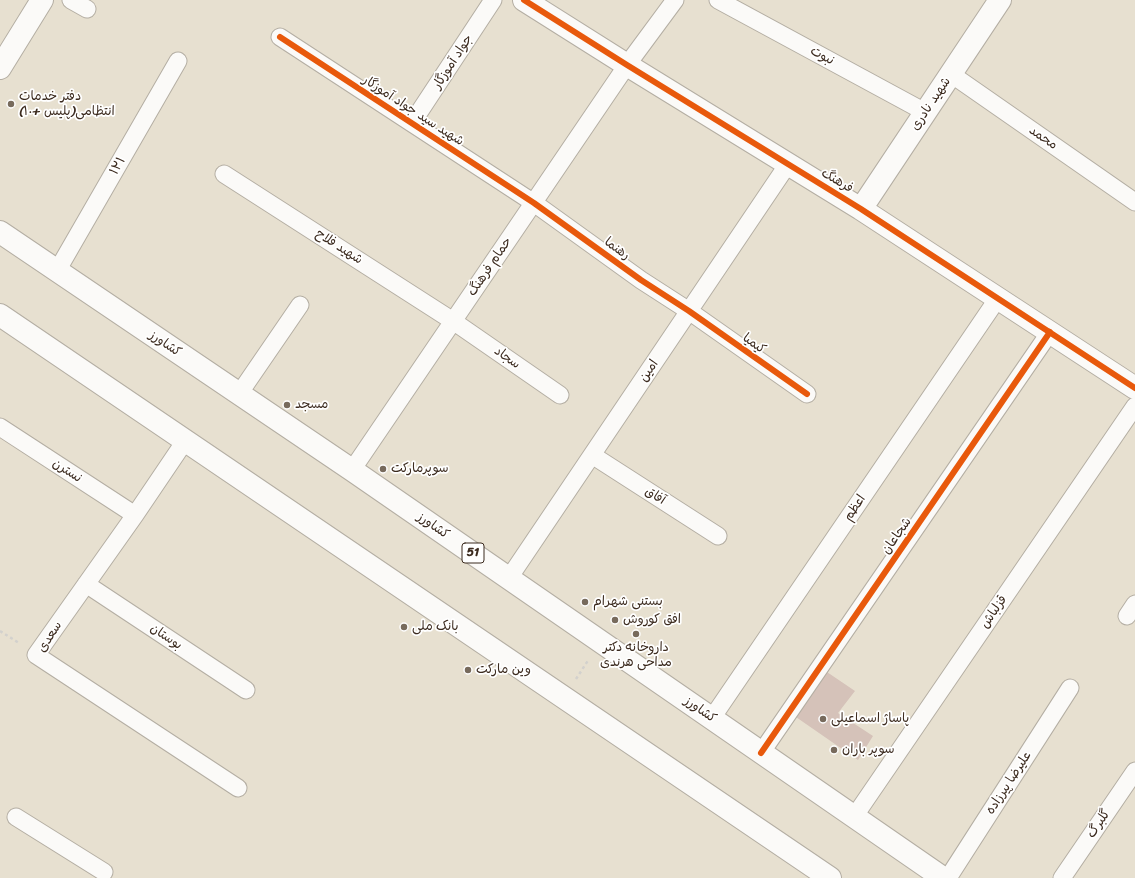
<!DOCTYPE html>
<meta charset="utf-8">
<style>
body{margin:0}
canvas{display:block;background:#e7e0d0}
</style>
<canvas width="1135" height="878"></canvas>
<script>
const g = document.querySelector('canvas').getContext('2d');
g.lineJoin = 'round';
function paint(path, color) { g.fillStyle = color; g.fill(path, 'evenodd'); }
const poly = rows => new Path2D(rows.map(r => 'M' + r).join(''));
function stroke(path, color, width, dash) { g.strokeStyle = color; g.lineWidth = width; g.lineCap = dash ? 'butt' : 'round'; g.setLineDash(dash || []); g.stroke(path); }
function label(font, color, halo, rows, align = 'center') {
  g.font = font + ' Sriracha,"Playpen Sans Arabic",sans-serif'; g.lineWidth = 3.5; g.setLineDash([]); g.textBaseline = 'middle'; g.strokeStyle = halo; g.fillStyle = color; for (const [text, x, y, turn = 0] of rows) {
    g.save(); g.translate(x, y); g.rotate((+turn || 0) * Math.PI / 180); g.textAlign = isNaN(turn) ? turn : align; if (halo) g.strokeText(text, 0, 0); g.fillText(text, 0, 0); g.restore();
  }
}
paint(poly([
 [824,670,855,691,838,713,873,736,858,760,793,715]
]), '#d5c2b9');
const street = poly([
 [71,0,87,9],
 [718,0,925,112],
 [280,37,534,203,641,280,689,311,807,394],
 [951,74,1135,202],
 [412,123,493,0],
 [224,174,453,321,560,395],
 [57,271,178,61],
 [239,394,300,305],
 [0,427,135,515],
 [185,441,135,515,36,655,238,788],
 [592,455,718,536],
 [352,470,627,65,675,0],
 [509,578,788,164],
 [86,584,246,690],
 [1127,616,1135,604],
 [712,718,998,298],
 [761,753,1050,332],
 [16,817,104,872],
 [854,817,1135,406],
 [948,878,1070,688],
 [1062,878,1135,771]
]);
const secondary = poly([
 [524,0,627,65,861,209,1135,388],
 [0,68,42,0],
 [861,209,1000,0]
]);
const primary = poly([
 [0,232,352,470,943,878],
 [0,315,830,878]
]);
stroke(street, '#b4aea3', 19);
stroke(secondary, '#b4aea3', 24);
stroke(primary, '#b4aea3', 24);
stroke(poly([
 [0,631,19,643],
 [576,679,589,659]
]), '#d3d1cd', 2.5, [3, 3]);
stroke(street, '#fbfaf8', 17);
stroke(secondary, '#fbfaf8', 22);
stroke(primary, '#fbfaf8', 22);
stroke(poly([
 [524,0,627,65,861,209,1135,388],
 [280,37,534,203,641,280,689,311,807,394],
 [761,753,1050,332]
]), '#e8590c', 6);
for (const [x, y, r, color] of [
 [11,104,4,"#776a5c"],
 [287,405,4,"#776a5c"],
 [383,469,4,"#776a5c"],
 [585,602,4,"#776a5c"],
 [615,620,4,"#776a5c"],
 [404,627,4,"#776a5c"],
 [636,634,4,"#776a5c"],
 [468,670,4,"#776a5c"],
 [823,719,4,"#776a5c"],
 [834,750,4,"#776a5c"]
]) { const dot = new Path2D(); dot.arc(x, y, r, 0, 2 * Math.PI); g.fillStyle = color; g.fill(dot); stroke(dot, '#fff', 1.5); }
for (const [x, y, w] of [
 [473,553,22]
]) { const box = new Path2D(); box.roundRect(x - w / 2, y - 10, w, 20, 3); g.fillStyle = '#fff'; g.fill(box); stroke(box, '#3b2a1e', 1); }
label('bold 12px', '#3b2a1e', null, [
 ["51",473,553]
]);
label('13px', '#3b2a1e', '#fff', [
 ["نبوت",822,56,28],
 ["جواد آموزگار",453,62,-57],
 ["شهید نادری",931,104,-56],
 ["شهید سید جواد آموزگار",413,111,33],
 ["محمد",1043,138,35],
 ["۱۲۱",118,166,-60],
 ["فرهنگ",837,181,31],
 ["شهید فلاح",339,247,33],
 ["رهنما",617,249,36],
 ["حمام فرهنگ",490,267,-56],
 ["کشاورز",165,344,34],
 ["کیمیا",754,344,35],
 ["سجاد",507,358,35],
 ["امین",649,371,-56],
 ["نسترن",67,471,33],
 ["آفاق",655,496,32],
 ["اعظم",855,508,-56],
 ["کشاورز",433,526,35],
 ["شجاعان",897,536,-55],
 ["قزلباش",994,612,-56],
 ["سعدی",50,637,-58],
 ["بوستان",166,637,34],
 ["کشاورز",700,710,35],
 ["علیرضا پیرزاده",1009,783,-57],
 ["گلبرگ",1099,824,-56]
]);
label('13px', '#3b2a1e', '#fff', [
 ["دفتر خدمات",19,97],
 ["انتظامی(پلیس +۱۰)",19,112],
 ["مسجد",295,405],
 ["سوپرمارکت",391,469],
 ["بستنی شهرام",593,602],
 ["افق کوروش",623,620],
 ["بانک ملی",412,627],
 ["داروخانه دکتر",636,648,"center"],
 ["مداحی هرندی",636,663,"center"],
 ["وین مارکت",476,670],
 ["پاساژ اسماعیلی",831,719],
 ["سوپر باران",842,750]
], 'left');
</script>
